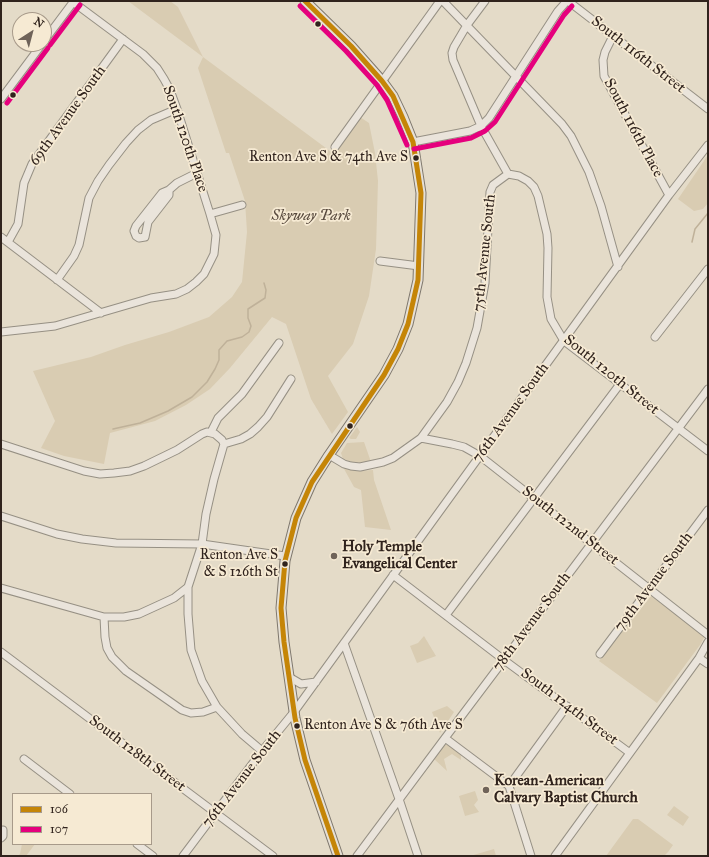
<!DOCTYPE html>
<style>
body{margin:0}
#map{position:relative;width:709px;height:857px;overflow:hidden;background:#e4dbc8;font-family:"IM FELL Great Primer",serif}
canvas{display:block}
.frame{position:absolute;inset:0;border:2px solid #30231d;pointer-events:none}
.legend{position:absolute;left:12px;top:793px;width:140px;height:52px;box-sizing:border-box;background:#f6ead3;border:1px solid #a79a8a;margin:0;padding:5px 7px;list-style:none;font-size:12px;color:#30231d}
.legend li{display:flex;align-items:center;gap:8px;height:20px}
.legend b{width:20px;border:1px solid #a79a8a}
.north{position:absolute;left:12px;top:12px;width:40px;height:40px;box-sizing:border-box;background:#f6ead3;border:1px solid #a79a8a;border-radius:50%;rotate:36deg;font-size:11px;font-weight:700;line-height:16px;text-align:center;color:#30231d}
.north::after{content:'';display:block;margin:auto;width:14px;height:18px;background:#6f6359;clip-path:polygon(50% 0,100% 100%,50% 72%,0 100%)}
</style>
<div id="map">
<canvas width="709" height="857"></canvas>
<div class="frame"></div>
<ul class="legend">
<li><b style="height:5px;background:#c58507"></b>106</li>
<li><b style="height:5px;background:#e5007d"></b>107</li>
</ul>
<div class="north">N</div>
</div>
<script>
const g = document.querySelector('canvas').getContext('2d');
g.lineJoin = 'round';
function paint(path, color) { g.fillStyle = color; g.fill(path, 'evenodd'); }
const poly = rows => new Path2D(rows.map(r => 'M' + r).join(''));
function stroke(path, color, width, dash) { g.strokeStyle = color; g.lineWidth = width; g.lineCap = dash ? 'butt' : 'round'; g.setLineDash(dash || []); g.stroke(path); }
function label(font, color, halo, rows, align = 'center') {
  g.font = font + ' "IM FELL Great Primer",serif'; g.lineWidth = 3.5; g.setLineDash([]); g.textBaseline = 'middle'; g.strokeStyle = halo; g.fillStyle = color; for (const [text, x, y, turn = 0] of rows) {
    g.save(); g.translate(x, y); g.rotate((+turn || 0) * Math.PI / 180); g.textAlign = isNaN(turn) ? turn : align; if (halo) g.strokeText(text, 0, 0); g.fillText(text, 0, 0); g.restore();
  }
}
paint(poly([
 [128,1,170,1,178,7,203,57,334,154,360,117,369,123,375,153,378,181,376,249,369,296,353,344,328,376,348,412,332,434,311,399,286,324,272,317,230,368,210,389,186,405,155,421,110,433,104,464,64,456,41,448,55,421,33,371,91,357,125,345,169,332,209,317,232,297,242,282,247,232,245,201,229,153,226,153,198,68,203,57],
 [708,155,708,203,703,209,694,211,678,199],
 [357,427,360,432,356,439,351,439,349,438],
 [364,442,371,462,355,463,343,459,341,453,347,443],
 [343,467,358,471,373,470,374,480,391,530,365,527,361,490,354,487],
 [651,596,705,636,700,645,657,703,599,661],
 [424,636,436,656,417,663,410,646,418,643],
 [447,706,454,712,440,733,432,712],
 [444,745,449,745,461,754,461,760,452,754,444,759,447,771,434,759],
 [475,791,478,800,474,805,479,812,465,816,459,796],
 [674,806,689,817,683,826,667,815],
 [633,819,638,819,673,845,668,852,664,856,606,856],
 [22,844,35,844,26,856,18,856,20,854],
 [494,849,496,856,470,856]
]), '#d9ccb2');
stroke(poly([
 [692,242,695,229,708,213],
 [113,429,140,423,168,411,192,397,207,382,215,369,219,360,219,350,227,341,242,337,249,332,251,326,248,318,248,309,265,298,266,290,264,283]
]), '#bfb199', 1.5);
const minor = poly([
 [443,1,562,124,571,136,589,172,601,206,618,267],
 [485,1,467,25,454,47,452,53,453,60,481,126,508,174,519,176,528,181,534,187,538,196,547,234,548,248,547,297,551,319,564,341,708,451],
 [568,1,708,109],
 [73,2,143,54,157,68,164,79,170,90,177,109,210,214,242,205],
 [613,36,605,52,603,60,604,76,669,195],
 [44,41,74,1],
 [1,99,42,44],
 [413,142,470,131,481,126,489,118,558,11,567,1],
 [335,147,440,1],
 [169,190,169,195,148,222,145,237,139,238,136,236,134,231,136,226,162,193,169,190,177,183,197,173],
 [1,237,101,313],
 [8,242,18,224,24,183,32,164,123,39],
 [380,261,419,266],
 [57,280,74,256,79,245,89,198,98,181,109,165,126,143,138,130,151,120,177,109],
 [1,332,55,326,151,298,176,294,187,289,196,282,204,274,214,254,216,235,210,214],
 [655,337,708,269],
 [211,432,218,418,242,394,279,343],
 [421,438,452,444,464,447,480,456,708,635],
 [1,444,84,471,100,474,114,473,130,471,144,466,177,450,202,434,207,432,215,434,222,440,224,444,214,479,206,514,202,544,188,587,174,598,139,614,124,617,104,617],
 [224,444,241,439,250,434,258,427,267,417,291,379],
 [329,455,344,464,351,466,360,467,383,462,393,458,421,438,447,402,458,382,466,363,477,328,485,283,490,192,493,185,508,174],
 [1,516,57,534,82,539,116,543,202,544,285,556],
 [393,575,504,660,630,753],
 [188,587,188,614,191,650,202,681,217,707],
 [1,588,104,617,105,637,107,648,112,657,126,671,182,710,191,713,203,712,217,707,242,734,262,751],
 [446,615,620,384],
 [344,643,399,799,418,856],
 [1,652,273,856],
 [600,654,708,510],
 [699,658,708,664],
 [289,677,301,684,316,682],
 [445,738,509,786,531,856],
 [24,759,70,794],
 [509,786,567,706],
 [1,838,3,836,3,830],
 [137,844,153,856],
 [183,856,262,751,294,712,669,195,708,145],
 [357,856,445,738,708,389],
 [555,856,699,658,708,642]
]);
const major = poly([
 [305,1,351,46,382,81,393,96,403,117,413,142,421,193,418,280,408,324,398,349,384,375,329,455,312,482,296,518,285,561,281,608,284,642,295,718,305,760,338,856]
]);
stroke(minor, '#969084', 9);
stroke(major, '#7e776d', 11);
stroke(minor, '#eae4db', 7);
stroke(major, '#e6e0d5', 9);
stroke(poly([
 [305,1,351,46,382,81,393,96,413,142,421,193,418,280,408,324,398,349,384,375,312,482,296,518,285,561,281,608,284,642,295,718,305,760,338,856]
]), '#c58507', 5);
stroke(poly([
 [300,6,346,51,377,85,387,100,407,145],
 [50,45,80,5],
 [7,103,48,48],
 [414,149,471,138,485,131,495,122,564,15,572,6]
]), '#e5007d', 5);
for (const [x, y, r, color] of [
 [318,24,3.5,"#30231d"],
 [13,95,3.5,"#30231d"],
 [416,158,3.5,"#30231d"],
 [350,426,3.5,"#30231d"],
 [334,556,4,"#6f6359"],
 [285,564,3.5,"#30231d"],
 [297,726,3.5,"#30231d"],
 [486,790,4,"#6f6359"]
]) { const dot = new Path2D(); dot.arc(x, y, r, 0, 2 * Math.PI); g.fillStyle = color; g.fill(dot); stroke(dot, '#f6ead3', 1.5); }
label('14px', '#30231d', '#f6ead3', [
 ["Renton Ave S & 74th Ave S",408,158],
 ["Renton Ave S",278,556],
 ["& S 126th St",278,573],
 ["Renton Ave S & 76th Ave S",304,726,"left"]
], 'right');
label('15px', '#30231d', '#f6ead3', [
 ["South 116th Street",638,55,38],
 ["69th Avenue South",68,116,-54],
 ["South 116th Place",633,128,62],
 ["South 120th Place",185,139,71],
 ["75th Avenue South",485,253,-84],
 ["South 120th Street",611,375,39],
 ["76th Avenue South",511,413,-54],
 ["South 122nd Street",570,526,38],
 ["79th Avenue South",654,582,-53],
 ["78th Avenue South",532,622,-53],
 ["South 124th Street",569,707,37],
 ["South 128th Street",137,754,37],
 ["76th Avenue South",242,779,-52]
]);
label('italic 15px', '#584a3e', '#f6ead3', [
 ["Skyway Park",311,216]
]);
label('bold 15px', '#30231d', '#f6ead3', [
 ["Holy Temple",342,547],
 ["Evangelical Center",342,564],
 ["Korean-American",494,781],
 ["Calvary Baptist Church",494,798]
], 'left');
</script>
